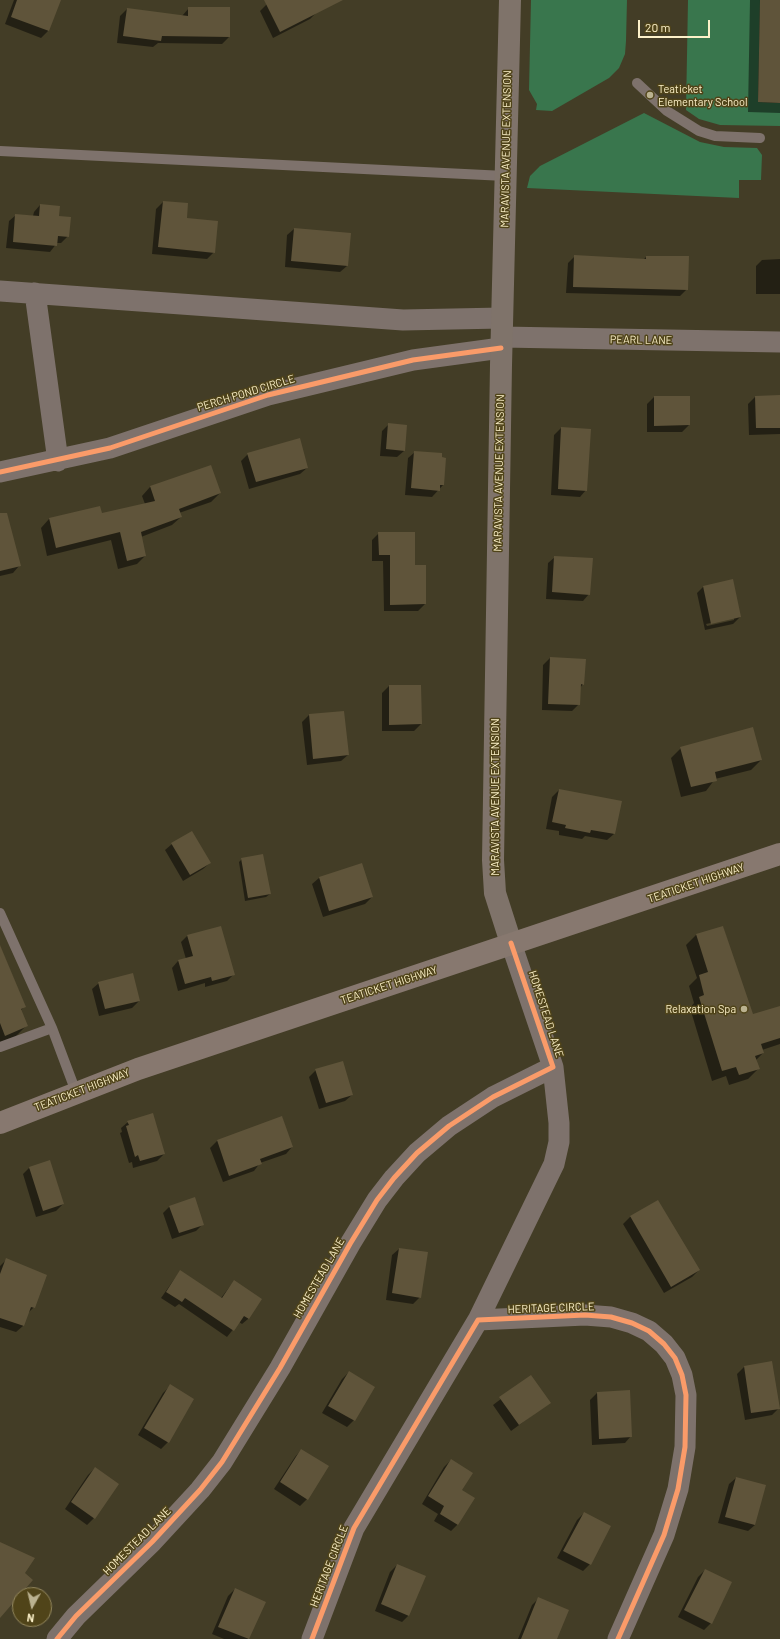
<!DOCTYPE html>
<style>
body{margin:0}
#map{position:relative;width:780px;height:1639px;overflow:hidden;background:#433d26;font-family:Barlow,sans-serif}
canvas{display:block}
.north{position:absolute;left:12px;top:1587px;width:40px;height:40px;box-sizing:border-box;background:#504419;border:1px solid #95895f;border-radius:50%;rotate:188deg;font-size:11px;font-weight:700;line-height:16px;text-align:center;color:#fcf1c9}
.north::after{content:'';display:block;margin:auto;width:14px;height:18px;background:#bbb290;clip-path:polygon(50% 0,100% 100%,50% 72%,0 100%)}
.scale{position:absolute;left:638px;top:20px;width:72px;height:18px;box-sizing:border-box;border:2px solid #fcf1c9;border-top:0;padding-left:5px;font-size:12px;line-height:14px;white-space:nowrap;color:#fcf1c9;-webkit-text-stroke:3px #504419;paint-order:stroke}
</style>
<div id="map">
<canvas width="780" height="1639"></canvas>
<div class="north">N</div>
<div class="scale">20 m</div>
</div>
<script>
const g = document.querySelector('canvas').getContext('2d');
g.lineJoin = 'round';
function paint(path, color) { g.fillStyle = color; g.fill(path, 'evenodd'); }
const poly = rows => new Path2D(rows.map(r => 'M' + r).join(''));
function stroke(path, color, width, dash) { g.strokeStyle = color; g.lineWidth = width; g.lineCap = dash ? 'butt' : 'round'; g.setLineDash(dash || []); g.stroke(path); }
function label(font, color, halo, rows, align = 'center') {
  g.font = font + ' Barlow,sans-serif'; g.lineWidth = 3; g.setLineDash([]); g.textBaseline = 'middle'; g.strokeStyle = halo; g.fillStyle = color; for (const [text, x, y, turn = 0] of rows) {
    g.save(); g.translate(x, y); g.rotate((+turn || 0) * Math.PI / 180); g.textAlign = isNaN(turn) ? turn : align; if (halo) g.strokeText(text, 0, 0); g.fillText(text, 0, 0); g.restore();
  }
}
paint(poly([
 [531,0,627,0,626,41,625,54,619,68,609,78,552,111,536,110,537,104,529,90],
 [688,0,760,0,758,102,780,103,780,126,720,125,699,119,686,110],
 [644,113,700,142,724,147,757,148,762,155,761,180,739,180,739,198,527,188,530,176,540,166]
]), '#39764d');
paint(poly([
 [14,0,53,0,59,2,48,31,41,38,5,24],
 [276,0,311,0,317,12,310,19,273,38,260,11,267,4],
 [750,0,780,0,780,113,748,112],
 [189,8,229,8,229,37,222,44,158,43,153,47,117,43,120,16,127,9,182,16],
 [163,202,186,219,214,252,207,259,152,254,156,209],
 [40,205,58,217,68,236,61,243,57,243,50,252,6,248,9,221,16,215,33,216,34,212],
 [294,229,347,266,340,272,285,267,287,235],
 [575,256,643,260,646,257,688,257,687,289,680,296,566,293,568,263],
 [780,259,780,294,756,294,756,266,762,260],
 [780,396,780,434,749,435,748,404,755,397],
 [654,397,689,397,689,425,682,432,647,432,647,404],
 [389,424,404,451,397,457,380,456,382,431],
 [561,428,586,490,580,497,551,495,554,435],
 [415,452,443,485,432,497,405,495,408,458],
 [248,454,307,468,300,474,249,489,241,461],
 [150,487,220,493,211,502,179,513,181,517,172,525,141,537,145,556,137,564,118,569,111,540,47,556,41,528,49,519,101,515,145,504,142,496],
 [379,533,414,566,425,566,425,604,418,611,384,611,383,561,372,561,372,540],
 [0,543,19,566,13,573,0,576],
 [555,557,589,594,583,601,546,599,548,563],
 [704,586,740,617,733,624,705,630,697,593],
 [734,618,734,620,707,626,706,624],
 [550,658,583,684,580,688,579,704,572,711,542,710,543,665],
 [389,686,420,686,421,724,414,731,382,731,382,693],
 [309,715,348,755,341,761,307,765,302,722],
 [681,748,761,760,751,770,715,779,706,791,681,797,671,758],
 [559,790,614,834,607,840,585,836,582,839,559,835,559,831,546,829,552,797],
 [172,844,210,863,203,869,183,881,165,850],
 [242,859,270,894,266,897,245,901,239,862],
 [319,878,372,897,365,904,323,917,312,884],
 [723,927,752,1015,780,1007,780,1044,762,1050,763,1053,756,1060,758,1069,748,1079,729,1085,726,1076,712,1081,690,1008,694,1003,689,986,697,978,686,945,696,935],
 [188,935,234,974,227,981,205,987,205,983,178,991,172,968,178,961,186,959,181,942],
 [0,946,25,1006,20,1011,26,1026,13,1039,0,1045],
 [99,983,139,1001,132,1008,99,1016,92,989],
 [316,1070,352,1095,345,1101,319,1109,309,1077],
 [282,1117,292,1147,286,1154,260,1163,254,1171,223,1182,210,1148,217,1141],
 [128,1122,164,1154,157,1161,133,1168,132,1162,129,1163,120,1133,122,1132,121,1128],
 [29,1168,63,1204,56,1211,36,1217,23,1174],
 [658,1201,699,1270,692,1277,664,1293,623,1224,630,1217],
 [170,1206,203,1224,196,1231,172,1239,163,1213],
 [399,1249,420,1297,413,1304,386,1300,392,1255],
 [6,1260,34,1307,27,1314,23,1326,16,1332,0,1327,0,1266],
 [180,1271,221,1298,234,1281,261,1299,248,1319,242,1324,239,1322,227,1337,179,1304,175,1307,161,1298],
 [771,1362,779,1408,772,1415,745,1420,737,1374,744,1367],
 [349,1372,374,1387,354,1420,347,1427,322,1413,342,1379],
 [531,1376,549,1403,511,1431,493,1405],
 [170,1386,168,1442,161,1449,138,1435,163,1393],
 [597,1393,631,1436,625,1443,592,1445,590,1400],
 [301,1450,307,1499,300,1506,274,1489,295,1457],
 [451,1460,460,1491,458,1524,451,1531,434,1521,438,1514,422,1504,444,1467],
 [95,1468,94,1518,87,1525,65,1509,88,1475],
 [736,1478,755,1525,748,1531,718,1523,729,1484],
 [584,1513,590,1564,583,1571,557,1558,577,1520],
 [397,1565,409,1615,402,1622,375,1611,390,1572],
 [705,1570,711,1623,704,1630,678,1617,698,1577],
 [235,1589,264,1602,248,1639,224,1639,212,1634,228,1596],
 [539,1598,556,1639,518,1639,532,1605]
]), '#0007');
paint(poly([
 [17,0,61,0,49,31,11,17],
 [264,0,343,0,280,32],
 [760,0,780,0,780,103,758,102],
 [188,7,230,7,230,37,162,36,161,41,123,36,127,8,188,16],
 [163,201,188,203,187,218,218,221,215,253,158,247],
 [40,204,60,206,59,216,71,217,69,237,58,236,57,246,13,242,15,214,39,216],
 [294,228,351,233,348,266,291,261],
 [574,255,646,259,646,256,689,256,688,290,573,287],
 [780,395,780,428,756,428,755,396],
 [654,396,690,396,690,425,654,426],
 [388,423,407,425,405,451,386,449],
 [561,427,591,429,587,491,558,489],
 [300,438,308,468,256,482,247,453],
 [414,451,442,453,442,457,446,458,444,485,440,485,440,491,411,488],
 [211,465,221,493,179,509,182,517,141,532,146,556,127,561,120,532,56,548,49,518,100,506,102,513,155,501,150,486],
 [0,513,7,513,21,566,0,571],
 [378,532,415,532,415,565,426,565,426,604,390,605,390,555,379,555],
 [554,556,593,558,590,595,552,592],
 [733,579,741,617,711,624,703,586],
 [550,657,586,659,584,685,581,684,580,705,548,704],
 [389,685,421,685,422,724,389,725],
 [344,711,349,755,313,759,309,714],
 [753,727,762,760,715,772,717,781,691,787,680,747],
 [559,789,622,801,615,834,591,830,590,833,565,828,566,825,552,822],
 [192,831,211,863,190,875,171,843],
 [263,854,271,894,248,898,241,858],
 [362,863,373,897,329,911,319,877],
 [221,926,235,975,212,981,211,977,185,984,178,960,193,956,187,935],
 [723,926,753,1014,780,1006,780,1038,761,1044,764,1053,755,1056,760,1069,739,1075,736,1067,722,1071,699,997,704,995,699,975,708,972,696,934],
 [0,945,26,1007,21,1009,28,1026,5,1036,0,1023],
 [133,973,140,1001,105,1009,98,982],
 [343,1061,353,1095,326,1103,315,1069],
 [153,1113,165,1154,140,1161,138,1155,135,1157,126,1126,129,1125,127,1121],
 [282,1116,293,1147,260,1159,262,1164,229,1176,217,1140],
 [50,1160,64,1204,43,1211,29,1167],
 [195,1197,204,1225,179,1233,169,1206],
 [658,1200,700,1270,671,1287,630,1216],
 [399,1248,428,1252,421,1298,392,1293],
 [6,1258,47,1275,35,1308,31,1307,24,1326,0,1318,0,1274],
 [180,1270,222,1298,234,1280,262,1299,249,1319,244,1316,234,1331,185,1298,182,1302,166,1292],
 [772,1361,780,1409,751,1413,744,1366],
 [349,1371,375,1387,355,1421,328,1406],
 [531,1375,551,1403,519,1425,499,1397],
 [170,1384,194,1399,169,1443,144,1428],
 [630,1390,632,1437,599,1439,597,1392],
 [301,1449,329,1466,308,1500,280,1482],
 [451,1459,473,1473,462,1490,475,1498,458,1525,440,1514,444,1506,428,1496],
 [95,1467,119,1484,95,1519,71,1502],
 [736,1477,766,1485,755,1525,725,1517],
 [584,1512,611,1526,591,1565,563,1551],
 [0,1542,35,1558,25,1573,33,1580,0,1618],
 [397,1564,426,1576,409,1616,381,1604],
 [705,1569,732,1582,712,1624,684,1610],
 [235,1588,266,1602,249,1639,218,1627],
 [538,1597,569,1610,557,1639,521,1639]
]), '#5f543a');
stroke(poly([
 [637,83,667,111,699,131,715,136,760,138],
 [0,151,505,176],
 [0,913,52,1028,76,1092],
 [0,1047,52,1028]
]), '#7e726c', 10);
stroke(poly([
 [0,291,403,320,502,318],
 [35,293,58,461],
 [502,337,780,342],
 [0,472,110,448,268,395,413,360,501,348],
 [478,1320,554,1164,559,1142,559,1123,553,1067],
 [57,1639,76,1616,152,1542,200,1490,222,1462,280,1368,350,1244,377,1200,394,1178,417,1153,449,1126,493,1097,553,1067,511,943],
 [312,1639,354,1528,478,1320,585,1315,611,1317,632,1323,649,1331,664,1344,675,1358,682,1375,686,1395,685,1447,678,1489,664,1535,618,1639]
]), '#7e726c', 21);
stroke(poly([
 [510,0,501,365,493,860,495,893,511,943]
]), '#7f736a', 22);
stroke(poly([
 [0,1123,138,1069,780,854]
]), '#87786f', 22);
stroke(poly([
 [0,472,110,448,268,395,413,360,501,348],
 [57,1639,76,1616,152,1542,200,1490,222,1462,280,1368,350,1244,377,1200,394,1178,417,1153,449,1126,493,1097,553,1067,511,943],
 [312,1639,354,1528,478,1320,585,1315,611,1317,632,1323,649,1331,664,1344,675,1358,682,1375,686,1395,685,1447,678,1489,664,1535,618,1639]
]), '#fa9b69', 5);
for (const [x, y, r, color] of [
 [650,95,4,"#bbb290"],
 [744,1009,4,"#bbb290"]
]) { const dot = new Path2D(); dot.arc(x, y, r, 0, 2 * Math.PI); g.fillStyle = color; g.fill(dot); stroke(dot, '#504419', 1.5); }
label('11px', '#fcf1c9', '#504419', [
 ["Teaticket",658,89],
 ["Elementary School",658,102],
 ["Relaxation Spa",736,1009,"right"]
], 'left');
label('11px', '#fcf1c9', '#504419', [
 ["MARAVISTA AVENUE EXTENSION",506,149,-89],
 ["PEARL LANE",641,340,1],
 ["PERCH POND CIRCLE",246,393,-17],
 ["MARAVISTA AVENUE EXTENSION",499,473,-89],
 ["MARAVISTA AVENUE EXTENSION",495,797,-90],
 ["TEATICKET HIGHWAY",696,883,-19],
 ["TEATICKET HIGHWAY",389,985,-18],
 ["HOMESTEAD LANE",546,1014,72],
 ["TEATICKET HIGHWAY",82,1090,-21],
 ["HOMESTEAD LANE",319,1278,-60],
 ["HERITAGE CIRCLE",551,1308,-2],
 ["HOMESTEAD LANE",137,1541,-45],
 ["HERITAGE CIRCLE",329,1566,-69]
]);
</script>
